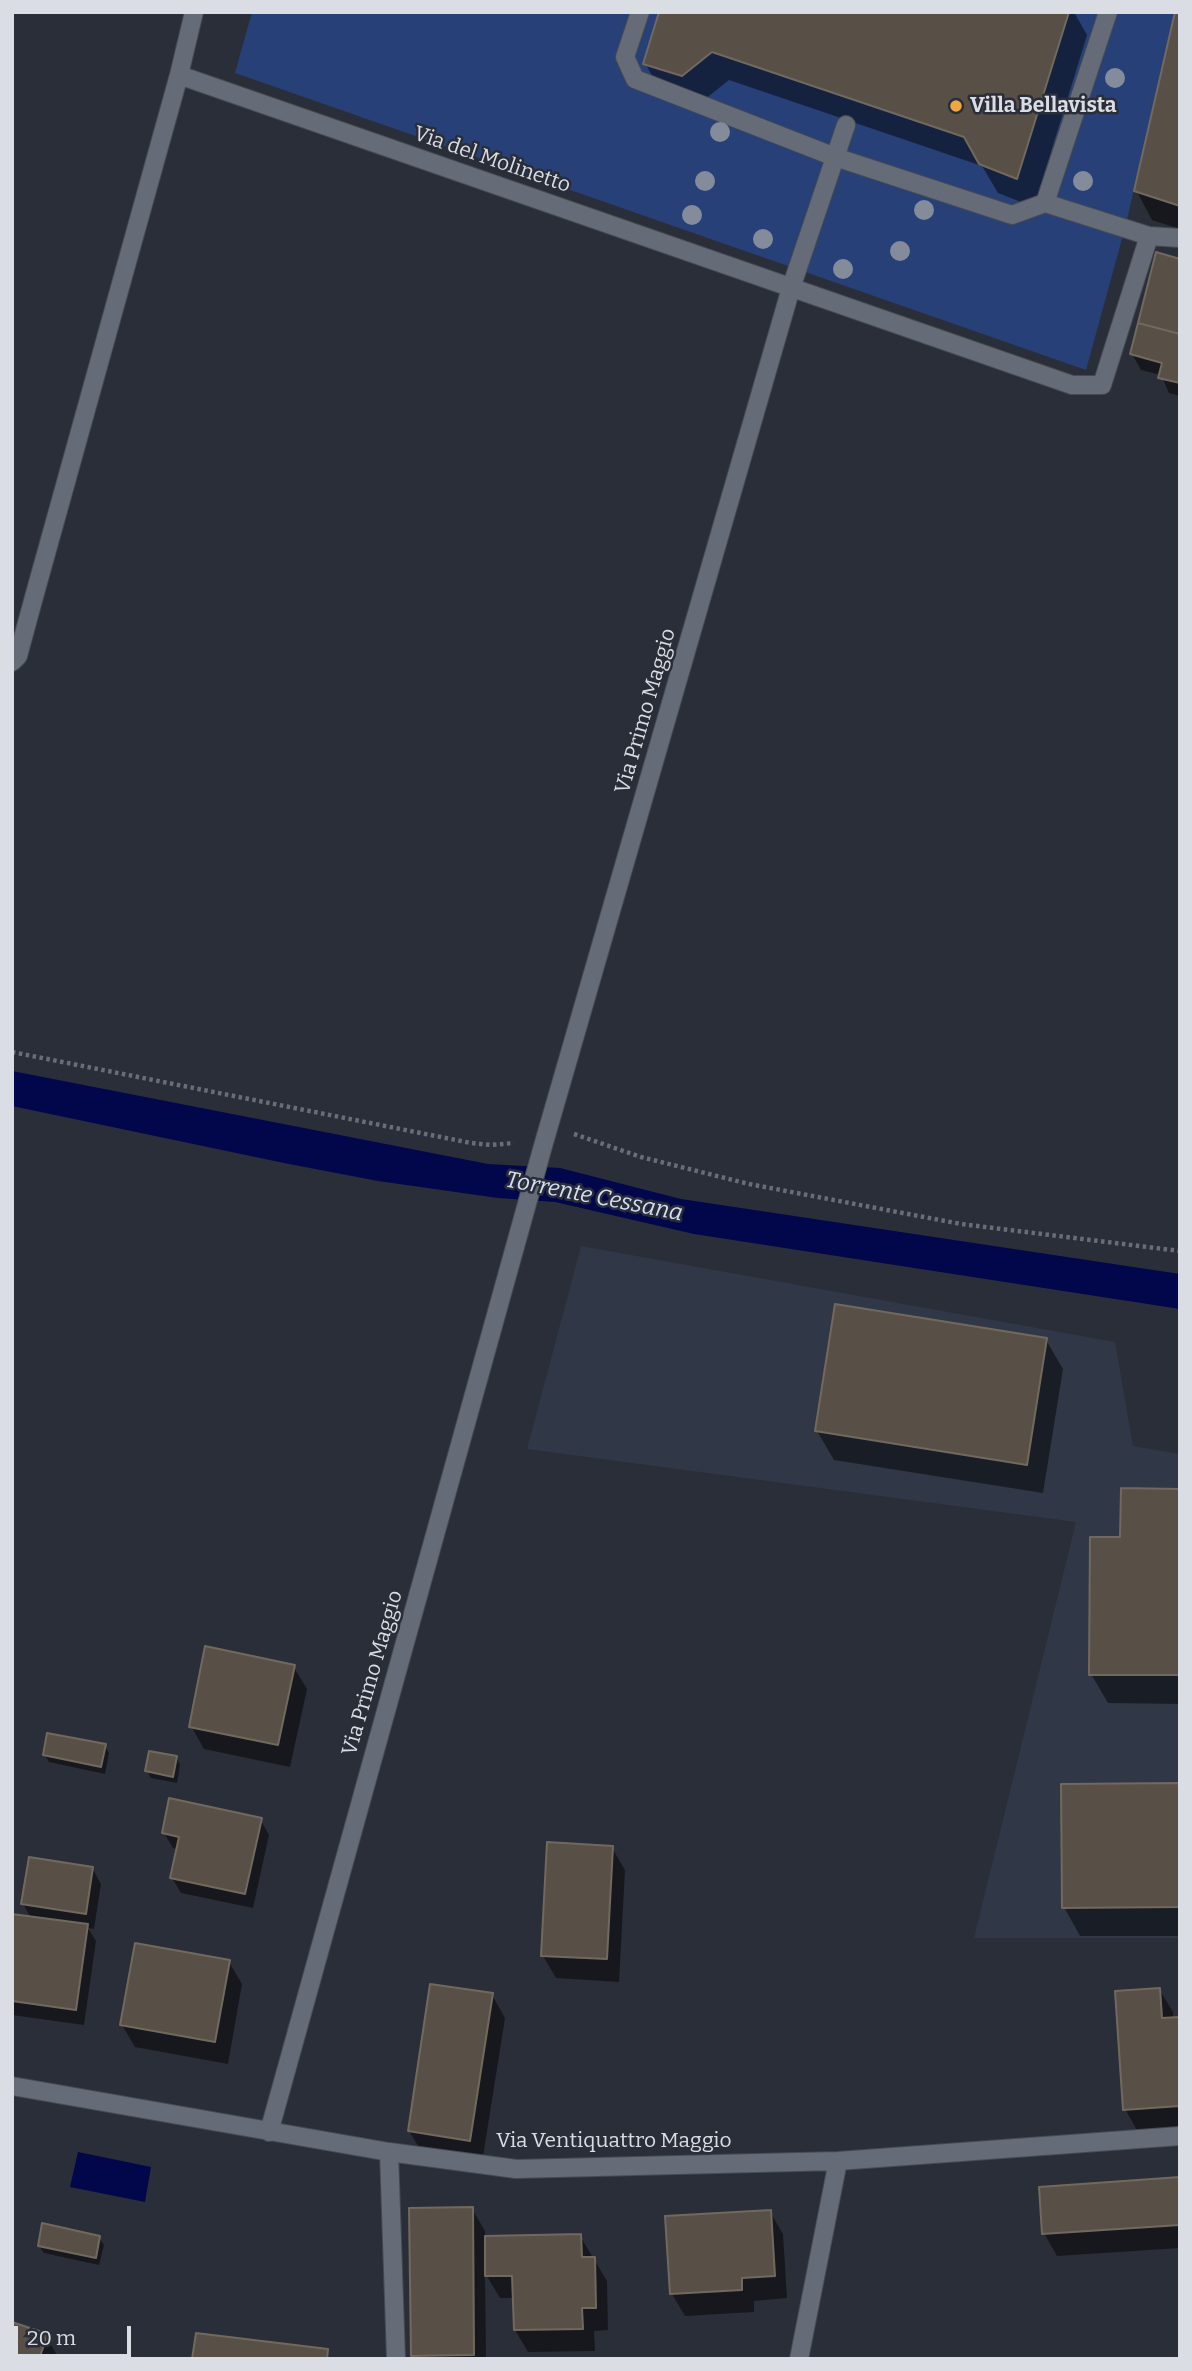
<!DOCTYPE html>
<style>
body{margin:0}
#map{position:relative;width:1192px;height:2371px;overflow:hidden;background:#2a2e38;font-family:Bitter,serif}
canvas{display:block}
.frame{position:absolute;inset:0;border:14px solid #dadde4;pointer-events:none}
.scale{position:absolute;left:14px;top:2326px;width:117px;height:32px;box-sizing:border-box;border:4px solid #dadde4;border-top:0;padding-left:9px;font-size:21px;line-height:24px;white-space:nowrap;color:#dadde4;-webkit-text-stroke:5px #2a2e38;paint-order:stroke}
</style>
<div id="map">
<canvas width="1192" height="2371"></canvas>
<div class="frame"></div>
<div class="scale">20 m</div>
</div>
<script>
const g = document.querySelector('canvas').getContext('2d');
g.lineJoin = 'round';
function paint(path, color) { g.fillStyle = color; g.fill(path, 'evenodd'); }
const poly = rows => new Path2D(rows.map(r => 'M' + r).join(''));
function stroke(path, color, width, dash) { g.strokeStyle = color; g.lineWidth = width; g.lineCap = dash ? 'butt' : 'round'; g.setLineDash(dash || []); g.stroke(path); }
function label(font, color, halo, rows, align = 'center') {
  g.font = font + ' Bitter,serif'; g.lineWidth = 5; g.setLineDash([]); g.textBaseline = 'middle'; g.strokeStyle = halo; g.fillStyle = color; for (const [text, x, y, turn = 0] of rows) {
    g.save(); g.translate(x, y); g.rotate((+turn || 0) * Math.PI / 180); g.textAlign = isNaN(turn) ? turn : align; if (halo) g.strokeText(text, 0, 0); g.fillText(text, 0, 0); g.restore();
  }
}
paint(poly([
 [581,1246,1115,1342,1133,1446,1180,1454,1180,1938,974,1938,1076,1522,527,1449]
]), '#303747');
paint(poly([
 [252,12,659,12,643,63,712,52,964,137,1017,178,1069,12,1175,12,1125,228,1086,370,235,73]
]), '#274078');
paint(poly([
 [12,1071,488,1164,560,1168,681,1199,1180,1274,1180,1309,694,1234,555,1202,498,1198,378,1181,284,1163,12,1106],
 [78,2152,151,2167,145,2202,70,2187]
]), '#01074a');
paint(poly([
 [660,12,1074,12,1087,35,1034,207,998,193,982,166,729,80,699,104,662,93,645,63],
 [1180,12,1180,229,1152,220,1136,190],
 [1180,261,1180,396,1169,393,1161,375,1141,370,1132,354],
 [1046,1340,1063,1369,1043,1493,834,1460,817,1431],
 [1180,1490,1180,1704,1108,1703,1091,1674,1122,1539],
 [293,1666,307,1689,290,1767,204,1749,191,1726],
 [105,1746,109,1753,105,1774,49,1762,45,1755],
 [176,1757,180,1765,177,1783,151,1778,147,1771],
 [1180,1784,1180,1936,1080,1936,1064,1907],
 [260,1819,269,1835,253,1908,181,1893,172,1878,178,1850,173,1848,164,1833],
 [612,1848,625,1870,619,1982,556,1978,543,1956],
 [92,1868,101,1884,94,1929,88,1928,96,1941,84,2025,12,2015,12,1915,31,1918,23,1904],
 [229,1962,242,1984,228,2064,135,2047,122,2025],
 [1159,1989,1173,2012,1173,2019,1180,2019,1180,2129,1138,2132,1125,2109],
 [492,1995,505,2018,482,2163,423,2154,409,2131],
 [1180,2179,1180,2248,1057,2256,1044,2233],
 [472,2209,485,2231,485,2237,580,2236,607,2281,608,2330,594,2331,595,2351,528,2352,515,2330,515,2298,500,2298,485,2273,486,2359,414,2359,413,2356],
 [770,2212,783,2234,787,2298,754,2301,754,2312,685,2316,672,2294],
 [99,2238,104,2245,99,2265,44,2253,39,2246],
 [46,2336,59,2359,12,2359]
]), '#0007');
const building = poly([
 [659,12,1069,12,1017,179,979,164,964,137,712,52,682,76,643,64,659,12],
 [1175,12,1180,12,1180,206,1134,191,1175,12],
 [1156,252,1180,259,1180,334,1138,323,1156,252],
 [1138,323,1180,334,1180,383,1158,378,1162,363,1130,354,1138,323],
 [835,1304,1047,1338,1027,1465,815,1431,835,1304],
 [1121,1488,1180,1489,1180,1675,1089,1675,1090,1537,1120,1537,1121,1488],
 [205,1646,295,1665,278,1745,189,1727,205,1646],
 [47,1733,106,1744,101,1767,43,1755,47,1733],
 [149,1751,177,1756,173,1777,145,1771,149,1751],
 [1180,1783,1180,1907,1062,1908,1061,1784,1180,1783],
 [169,1798,262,1818,245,1894,170,1878,179,1837,162,1833,169,1798],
 [547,1842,613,1846,607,1959,541,1956,547,1842],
 [29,1857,93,1867,86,1914,21,1904,29,1857],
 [12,1914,88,1924,76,2010,12,2001,12,1914],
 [135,1943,230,1960,215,2042,120,2025,135,1943],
 [430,1984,493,1993,470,2141,408,2131,430,1984],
 [1160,1988,1162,2018,1180,2017,1180,2106,1123,2110,1115,1991,1160,1988],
 [1180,2177,1180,2225,1042,2234,1039,2187,1180,2177],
 [473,2207,474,2355,411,2356,409,2208,473,2207],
 [771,2210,775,2276,742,2278,742,2290,670,2294,665,2216,771,2210],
 [42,2223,100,2236,96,2258,38,2246,42,2223],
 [581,2234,582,2257,595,2257,596,2308,582,2308,583,2329,514,2330,512,2276,485,2276,485,2236,581,2234],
 [12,2322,48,2334,39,2359,12,2359,12,2322],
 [196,2333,328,2349,327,2359,192,2359,196,2333]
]);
paint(building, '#585046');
stroke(building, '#71695e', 2);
const minor = poly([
 [194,12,179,75,1072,385,1102,385,1149,236,1180,238],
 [640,12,625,57,635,79,835,157,1012,215,1045,203],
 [1108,12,1045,203,1149,236],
 [12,662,18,656,34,597,179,75],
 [12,2086,389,2152,516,2169,838,2161,1180,2136],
 [269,2132,543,1146,791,288,846,125],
 [389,2152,396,2359],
 [799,2359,838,2161]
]);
stroke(minor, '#464a53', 20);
stroke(poly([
 [12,1052,471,1143,491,1145,514,1143],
 [574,1134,641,1157,749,1184,961,1224,1180,1251]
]), '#6a6d76', 4.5, [3.5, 3.5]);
stroke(minor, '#666c77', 18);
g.fillStyle = '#848b9b';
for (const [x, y] of [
 [1115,78],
 [720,132],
 [705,181],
 [1083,181],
 [924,210],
 [692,215],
 [763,239],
 [900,251],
 [843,269]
]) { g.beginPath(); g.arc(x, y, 10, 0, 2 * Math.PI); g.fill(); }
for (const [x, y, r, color] of [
 [956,106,7,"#f0a73e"]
]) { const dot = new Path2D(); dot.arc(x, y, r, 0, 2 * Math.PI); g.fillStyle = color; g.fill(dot); stroke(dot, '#2a2e38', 2.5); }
label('bold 21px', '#dadde4', '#2a2e38', [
 ["Villa Bellavista",970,106]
], 'left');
label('21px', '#dadde4', '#2a2e38', [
 ["Via del Molinetto",492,160,19],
 ["Via Primo Maggio",646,711,-74],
 ["Via Primo Maggio",373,1673,-74],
 ["Via Ventiquattro Maggio",614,2141]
]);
label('italic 23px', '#d5dff4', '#2a2e38', [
 ["Torrente Cessana",594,1197,11]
]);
</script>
